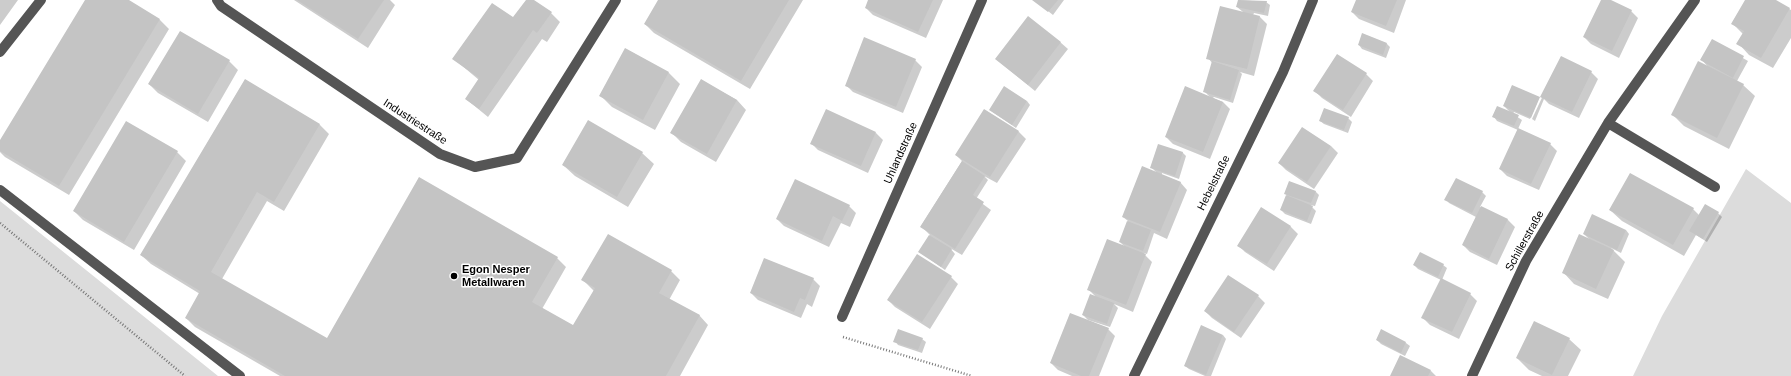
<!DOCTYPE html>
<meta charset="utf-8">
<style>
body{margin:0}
canvas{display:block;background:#fff}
</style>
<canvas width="1791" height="376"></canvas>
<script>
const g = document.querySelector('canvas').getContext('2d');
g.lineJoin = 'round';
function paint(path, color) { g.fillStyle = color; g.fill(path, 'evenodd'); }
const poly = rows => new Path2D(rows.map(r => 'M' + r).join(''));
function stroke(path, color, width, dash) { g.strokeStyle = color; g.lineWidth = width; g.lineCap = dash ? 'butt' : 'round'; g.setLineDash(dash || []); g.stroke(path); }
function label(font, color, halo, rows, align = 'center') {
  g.font = font + ' Helvetica,sans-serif'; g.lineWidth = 3; g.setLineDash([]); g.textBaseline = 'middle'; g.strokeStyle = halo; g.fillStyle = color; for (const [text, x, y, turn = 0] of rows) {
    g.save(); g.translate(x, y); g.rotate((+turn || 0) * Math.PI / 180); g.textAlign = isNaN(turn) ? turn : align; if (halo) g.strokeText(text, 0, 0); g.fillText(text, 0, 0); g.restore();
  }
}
paint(poly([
 [1746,169,1791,203,1791,376,1633,376,1662,316],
 [0,201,218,376,0,376]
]), '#dcdcdc');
paint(poly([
 [0,0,18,0,0,25],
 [86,0,127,0,160,20,169,29,69,195,5,157,0,152,0,142],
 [294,0,390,0,395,5,368,48],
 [527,0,532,0,551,13,560,22,547,42,542,39,488,117,466,99,479,80,454,59,513,19],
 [659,0,803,0,750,89,654,33,645,24],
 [869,0,943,0,926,38,873,15,866,8],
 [1034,0,1064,0,1053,15],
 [1239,0,1266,2,1270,5,1268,16,1254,13,1253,15,1260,17,1267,24,1254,76,1240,72,1242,74,1233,103,1214,97,1213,98,1223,102,1230,109,1210,159,1173,144,1166,137,1210,97,1204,91,1213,64,1208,58,1243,12,1237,7],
 [1357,0,1406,0,1394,33,1359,19,1352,12],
 [1602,0,1609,0,1631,11,1638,18,1619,58,1591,44,1584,37],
 [1746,0,1774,0,1791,10,1791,38,1773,68,1749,55,1738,43,1743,34,1732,23],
 [1712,40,1748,61,1737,81,1743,85,1755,96,1729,149,1684,126,1673,115,1708,67,1702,60],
 [1060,42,1068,49,1035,91,996,59],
 [1387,44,1390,47,1386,58,1362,49,1359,45],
 [626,49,669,73,680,84,655,130,612,107,600,95],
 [1561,57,1591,72,1598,79,1579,118,1549,104,1544,99,1535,121,1532,119],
 [915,60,922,67,903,113,853,92,846,85],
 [229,61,238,70,208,122,158,93,149,84],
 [1366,74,1373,81,1351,117,1322,98,1315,91],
 [245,80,320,125,329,134,284,211,267,201,222,279,327,339,557,258,566,267,542,309,574,327,594,291,583,280,671,271,680,280,669,300,699,315,708,325,680,376,280,376,195,327,186,318,200,294,151,264,141,255],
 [702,81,737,100,746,110,716,162,681,142,672,133],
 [1512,86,1540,98,1539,98,1530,119,1514,112,1513,114,1522,120,1518,129,1550,144,1557,151,1539,190,1507,176,1500,169,1518,130,1497,121,1494,117,1511,113,1504,106],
 [1027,101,1030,105,1016,128,990,110],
 [985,110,1019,132,1026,139,997,183,984,176,988,180,976,199,991,210,962,255,950,248,955,254,945,270,920,252,930,235,921,226,962,161,956,155],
 [1348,118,1352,122,1348,133,1324,124,1320,121],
 [876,133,883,140,868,173,818,150,811,143],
 [1331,146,1338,153,1314,189,1286,170,1279,163],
 [177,152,186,161,134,250,83,220,74,211],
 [1182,152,1186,156,1179,179,1162,173,1162,175,1180,182,1187,190,1167,239,1154,233,1147,254,1143,253,1152,262,1133,312,1114,304,1118,308,1110,327,1088,320,1083,315,1096,297,1088,289,1125,247,1120,242,1128,221,1123,217,1157,173,1151,167],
 [642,153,654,164,628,207,575,176,563,165],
 [1315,191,1319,195,1315,206,1310,205,1316,211,1311,224,1285,214,1281,210,1287,195,1285,193],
 [1482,192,1486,196,1480,207,1508,220,1515,227,1497,265,1470,252,1463,245,1476,217,1449,203,1446,199],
 [849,206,856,213,850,227,841,223,829,247,784,226,777,219],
 [1262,209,1291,227,1298,234,1274,271,1245,252,1238,245],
 [1693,209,1699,215,1718,213,1722,217,1707,242,1696,235,1684,256,1622,221,1610,210],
 [1626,230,1629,234,1621,253,1611,248,1625,262,1608,299,1574,284,1563,272,1590,240,1584,234],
 [1414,265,1443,265,1447,268,1442,280,1470,294,1477,301,1459,339,1430,325,1423,318,1441,280,1418,269],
 [951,277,958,284,930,329,895,307,888,300],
 [813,279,820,286,812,307,807,304,801,318,758,300,751,293],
 [1258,296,1265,303,1241,338,1212,318,1205,311],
 [1108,329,1115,336,1099,376,1072,376,1058,370,1051,363],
 [1381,331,1406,343,1410,346,1405,356,1381,344,1377,340],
 [1223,335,1226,339,1211,376,1205,376,1189,369,1185,366],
 [922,339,926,342,922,353,898,345,895,341],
 [1569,339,1581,350,1568,376,1542,376,1529,370,1517,358],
 [1431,371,1436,376,1391,376]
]), '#0003');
paint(poly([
 [85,0,129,0,160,19,59,186,0,151,0,140],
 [297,0,384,0,358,39],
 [526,0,534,0,552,12,537,33,533,30,479,109,465,99,479,78,452,59,492,3,513,17],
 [658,0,789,0,741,81,644,24],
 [868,0,933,0,918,32,865,8],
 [1032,0,1058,0,1048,12],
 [1238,0,1267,1,1264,13,1236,7],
 [1356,0,1397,0,1386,26,1351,12],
 [1601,0,1611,0,1632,10,1612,51,1583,37],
 [1745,0,1776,0,1790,8,1761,58,1736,44,1744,31,1731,24],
 [1220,6,1260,16,1247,69,1206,59],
 [1028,16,1061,42,1028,85,995,59],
 [180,31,230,60,198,114,148,84],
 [1362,33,1387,43,1383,55,1358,45],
 [864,37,916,59,896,107,845,86],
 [1712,39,1744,56,1733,78,1700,60],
 [625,48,669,72,643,120,599,96],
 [1337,54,1367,73,1343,110,1313,91],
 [1561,56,1592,71,1572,112,1540,97],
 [1212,61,1239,70,1230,100,1203,92],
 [1698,61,1744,84,1717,138,1671,115],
 [245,79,320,124,274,202,257,192,211,272,327,338,419,177,558,257,532,302,573,325,595,288,581,280,608,234,672,270,659,293,700,315,666,376,285,376,185,318,200,291,140,255],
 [701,79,737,100,707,154,670,133],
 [1512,85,1540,97,1531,118,1503,106],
 [1004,86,1027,101,1012,125,989,110],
 [1185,86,1223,102,1203,152,1165,137],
 [1497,106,1519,115,1514,126,1492,117],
 [1324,108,1349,117,1344,130,1319,121],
 [826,109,876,132,861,166,810,144],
 [984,109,1019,131,990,177,955,155],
 [588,120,643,152,617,197,562,165],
 [126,121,178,151,124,242,73,211],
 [1302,127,1331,146,1307,182,1278,163],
 [1518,128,1551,143,1531,184,1499,169],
 [1158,144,1183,152,1175,176,1150,168],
 [962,161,985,176,973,195,984,202,955,249,920,227],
 [1142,166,1181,182,1160,232,1122,217],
 [1630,173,1694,208,1673,245,1609,210],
 [1456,178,1483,191,1472,213,1444,200],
 [795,179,850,205,842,221,833,216,822,241,776,219],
 [1289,181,1316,191,1311,203,1284,194],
 [1286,195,1313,206,1307,221,1280,210],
 [1705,204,1719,212,1703,239,1689,231],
 [1481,206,1508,219,1489,259,1462,245],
 [1261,207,1291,226,1267,264,1237,246],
 [1592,214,1626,230,1617,250,1583,234],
 [1127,221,1151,230,1143,251,1119,242],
 [1579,234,1614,250,1596,289,1562,273],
 [929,235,952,249,941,267,918,252],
 [1107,239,1146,254,1126,305,1087,290],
 [1420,252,1444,264,1438,277,1413,265],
 [917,254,952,276,922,322,887,300],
 [764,258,814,278,805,300,800,298,794,312,750,293],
 [1228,275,1259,295,1234,332,1204,311],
 [1441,278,1471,293,1452,332,1421,318],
 [1090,294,1114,303,1107,324,1082,315],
 [1070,313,1109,328,1089,376,1081,376,1050,363],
 [1534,321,1570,338,1552,375,1516,358],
 [1201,325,1223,335,1206,375,1184,366],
 [898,329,923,338,918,350,893,342],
 [1381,329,1406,342,1401,353,1376,340],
 [1400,355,1431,370,1428,376,1390,376]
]), '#c4c4c4');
stroke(poly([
 [0,223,185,376],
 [843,337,972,376]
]), '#777', 2.5, [1, 2]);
stroke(poly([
 [217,0,221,6,440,154,475,167,517,158,616,0],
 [0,52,41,0],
 [1608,123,1715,187],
 [0,190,240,376],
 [842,317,982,0],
 [1134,376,1283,72,1313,0],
 [1472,376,1526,261,1608,123,1695,0]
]), '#555', 10);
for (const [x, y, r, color] of [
 [454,276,4,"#000"]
]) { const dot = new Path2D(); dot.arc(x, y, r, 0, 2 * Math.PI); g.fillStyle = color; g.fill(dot); stroke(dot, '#fff', 1.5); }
label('11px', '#000', '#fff', [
 ["Industriestraße",415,122,33],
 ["Uhlandstraße",901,153,-66],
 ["Hebelstraße",1214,183,-64],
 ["Schillerstraße",1525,241,-61]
]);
label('bold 11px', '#000', '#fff', [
 ["Egon Nesper",462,270],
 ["Metallwaren",462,283]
], 'left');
</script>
